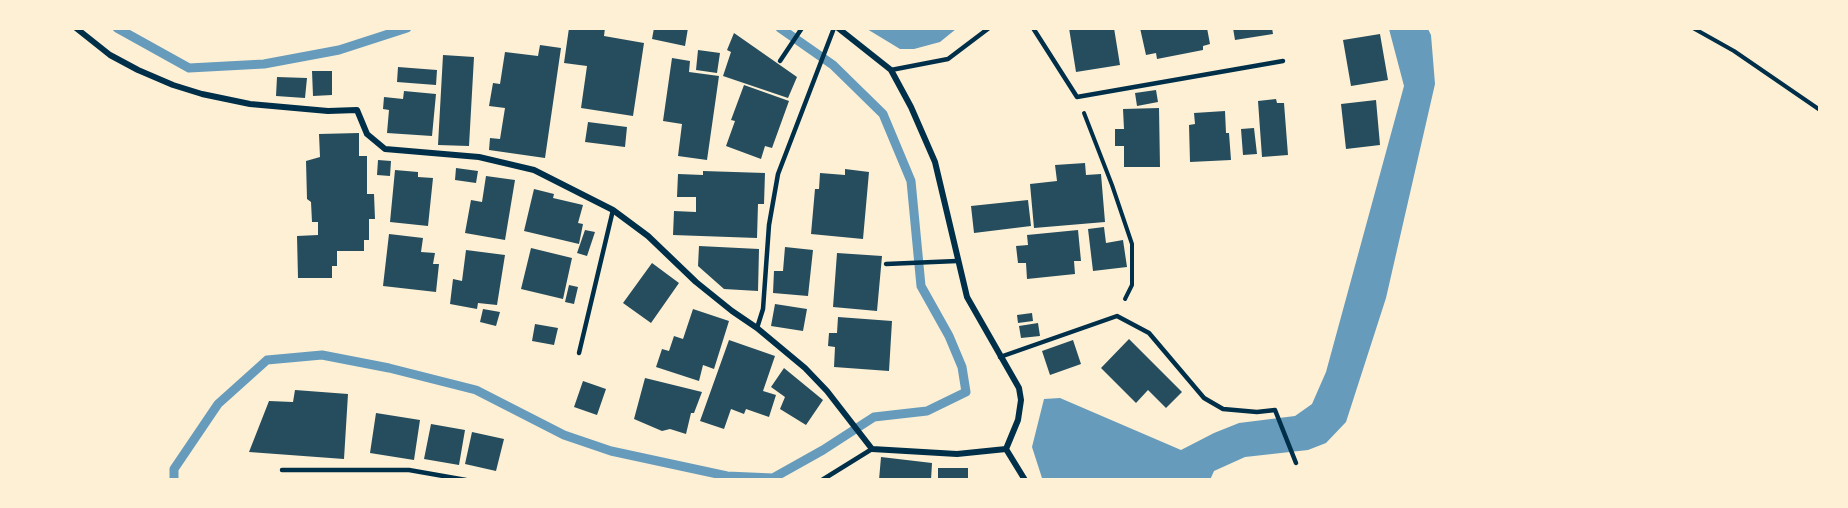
<!DOCTYPE html>
<style>
body{margin:0}
#map{position:relative;width:1848px;height:508px;overflow:hidden;background:#fdf0d5;font-family:"Varela Round",sans-serif}
canvas{display:block}
.frame{position:absolute;inset:0;border:30px solid #fdf0d5;pointer-events:none}
</style>
<div id="map">
<canvas width="1848" height="508"></canvas>
<div class="frame"></div>
</div>
<script>
const g = document.querySelector('canvas').getContext('2d');
g.lineJoin = 'round';
function paint(path, color) { g.fillStyle = color; g.fill(path, 'evenodd'); }
const poly = rows => new Path2D(rows.map(r => 'M' + r).join(''));
function stroke(path, color, width, dash) { g.strokeStyle = color; g.lineWidth = width; g.lineCap = dash ? 'butt' : 'round'; g.setLineDash(dash || []); g.stroke(path); }
paint(poly([
 [867,29,956,28,956,29,940,42,914,49,900,49],
 [1389,29,1428,29,1431,35,1435,84,1386,298,1346,422,1326,443,1308,450,1245,457,1214,471,1210,480,1042,478,1032,447,1044,399,1060,398,1181,450,1214,433,1239,423,1295,416,1312,404,1326,372,1404,86]
]), '#669bbc');
stroke(poly([
 [117,28,189,68,264,64,339,50,407,28],
 [174,480,174,469,218,404,267,360,322,355,389,368,476,390,564,435,611,451,727,476,773,478,823,450,874,417,927,411,966,392,962,367,949,336,921,286,911,181,883,114,833,65,780,28]
]), '#669bbc', 9);
paint(poly([
 [569,28,605,28,604,36,644,43,633,116,581,108,587,66,564,63],
 [654,28,688,28,685,46,652,39],
 [1069,28,1114,28,1120,65,1076,72],
 [1140,28,1207,28,1210,44,1203,46,1203,50,1157,59,1156,53,1146,55],
 [1233,28,1272,28,1273,34,1235,40],
 [734,33,797,77,788,98,723,76,731,52,727,50],
 [1380,34,1388,80,1351,86,1343,40],
 [540,45,561,48,545,158,489,150,490,138,500,139,505,108,489,106,493,83,500,84,505,52,538,56],
 [698,50,720,53,717,73,696,70],
 [443,55,474,57,469,146,438,145],
 [672,58,690,61,689,72,719,76,707,160,678,156,682,124,663,121],
 [398,67,437,70,436,85,397,82],
 [312,71,332,71,332,95,313,96],
 [277,77,307,78,305,98,276,96],
 [744,85,789,101,772,148,765,146,761,159,726,146,735,121,731,120],
 [1156,90,1158,102,1137,106,1135,93],
 [404,91,436,94,432,136,387,133,389,110,383,109,384,97,403,99],
 [1276,99,1277,103,1284,103,1288,155,1262,157,1258,101],
 [1376,100,1380,145,1346,149,1341,104],
 [1159,108,1160,167,1124,167,1124,146,1115,146,1115,129,1124,129,1123,109],
 [1225,111,1226,133,1229,133,1231,160,1190,162,1189,125,1195,124,1194,113],
 [588,122,627,127,625,147,585,142],
 [1254,128,1257,154,1243,155,1241,129],
 [359,133,359,156,367,156,367,194,374,194,375,219,369,219,369,240,364,240,364,251,337,251,337,266,332,266,332,278,298,278,297,236,318,235,318,222,312,222,311,202,307,199,306,161,320,157,319,134],
 [378,160,391,161,390,176,377,175],
 [1085,163,1086,175,1101,174,1105,222,1034,228,1030,184,1057,181,1055,165],
 [456,168,478,171,476,183,455,180],
 [845,169,869,172,863,239,811,234,815,189,819,189,820,173,845,175],
 [395,170,418,172,418,177,433,178,428,226,390,222],
 [703,171,765,173,764,204,758,204,757,238,673,235,674,211,696,212,696,197,677,197,678,174,703,175],
 [486,176,515,180,505,240,465,233,471,200,482,202],
 [534,189,554,194,553,198,583,205,578,223,583,224,579,244,524,231],
 [1028,200,1031,226,974,233,971,206],
 [1104,227,1106,243,1123,240,1127,267,1093,271,1088,229],
 [585,230,595,232,587,256,577,253],
 [1078,230,1081,261,1074,261,1075,274,1027,279,1026,263,1018,263,1016,246,1028,245,1027,235],
 [389,234,423,238,421,252,435,253,433,264,439,264,436,292,383,286],
 [699,246,759,249,758,291,724,289,698,266],
 [785,247,813,250,808,296,773,293,774,271,783,271],
 [531,248,572,258,563,299,521,289],
 [466,250,505,255,497,305,478,303,477,309,450,304,453,279,462,281],
 [837,253,882,256,877,311,833,307],
 [652,263,679,283,651,323,623,303],
 [569,285,578,287,574,304,565,302],
 [775,304,807,309,803,331,771,326],
 [483,309,500,312,496,326,480,322],
 [693,309,729,321,714,369,703,365,699,381,656,367,662,349,669,351,674,336,683,339],
 [1032,313,1033,321,1018,323,1017,315],
 [838,317,892,321,889,371,834,367,835,347,828,346,829,333,837,333],
 [1038,323,1040,336,1021,338,1019,326],
 [535,324,558,328,554,345,532,341],
 [1129,339,1182,392,1166,408,1148,390,1136,403,1101,368],
 [729,340,775,356,763,391,776,395,769,417,746,409,744,414,731,409,724,429,700,421],
 [1073,340,1081,364,1050,375,1042,351],
 [784,368,823,400,806,425,780,409,785,397,771,387],
 [645,378,702,392,694,413,691,413,686,434,670,429,662,431,634,419],
 [583,381,606,389,597,415,574,407],
 [295,390,348,394,344,459,249,452,269,401,293,402],
 [376,413,420,420,414,460,370,453],
 [431,424,465,430,459,465,424,459],
 [472,432,504,439,496,471,465,464],
 [881,457,932,463,931,480,879,480],
 [938,468,968,468,968,480,938,480]
]), '#264d5e');
stroke(poly([
 [1693,28,1734,51,1820,110],
 [1084,113,1112,185,1132,244,1132,285,1125,299]
]), '#003049', 4);
stroke(poly([
 [1033,28,1077,97,1283,61],
 [780,61,802,28],
 [891,70,948,59,989,28],
 [886,264,957,261],
 [757,328,763,309,769,225,778,174,834,28],
 [579,353,613,210],
 [1000,357,1117,316,1149,333,1204,398,1223,409,1257,412,1275,410,1296,463],
 [282,470,409,470,466,480],
 [822,480,872,449]
]), '#003049', 4.5);
stroke(poly([
 [76,28,110,55,138,70,173,85,202,94,250,104,328,111,357,110,367,134,385,149,479,157,534,170,613,210,648,236,696,282,732,311,757,328,805,368,827,391,872,449,957,454,1006,449],
 [838,28,891,70,911,107,935,162,967,297,1019,388,1021,400,1018,420,1006,449],
 [1006,449,1025,480]
]), '#003049', 6);
</script>
